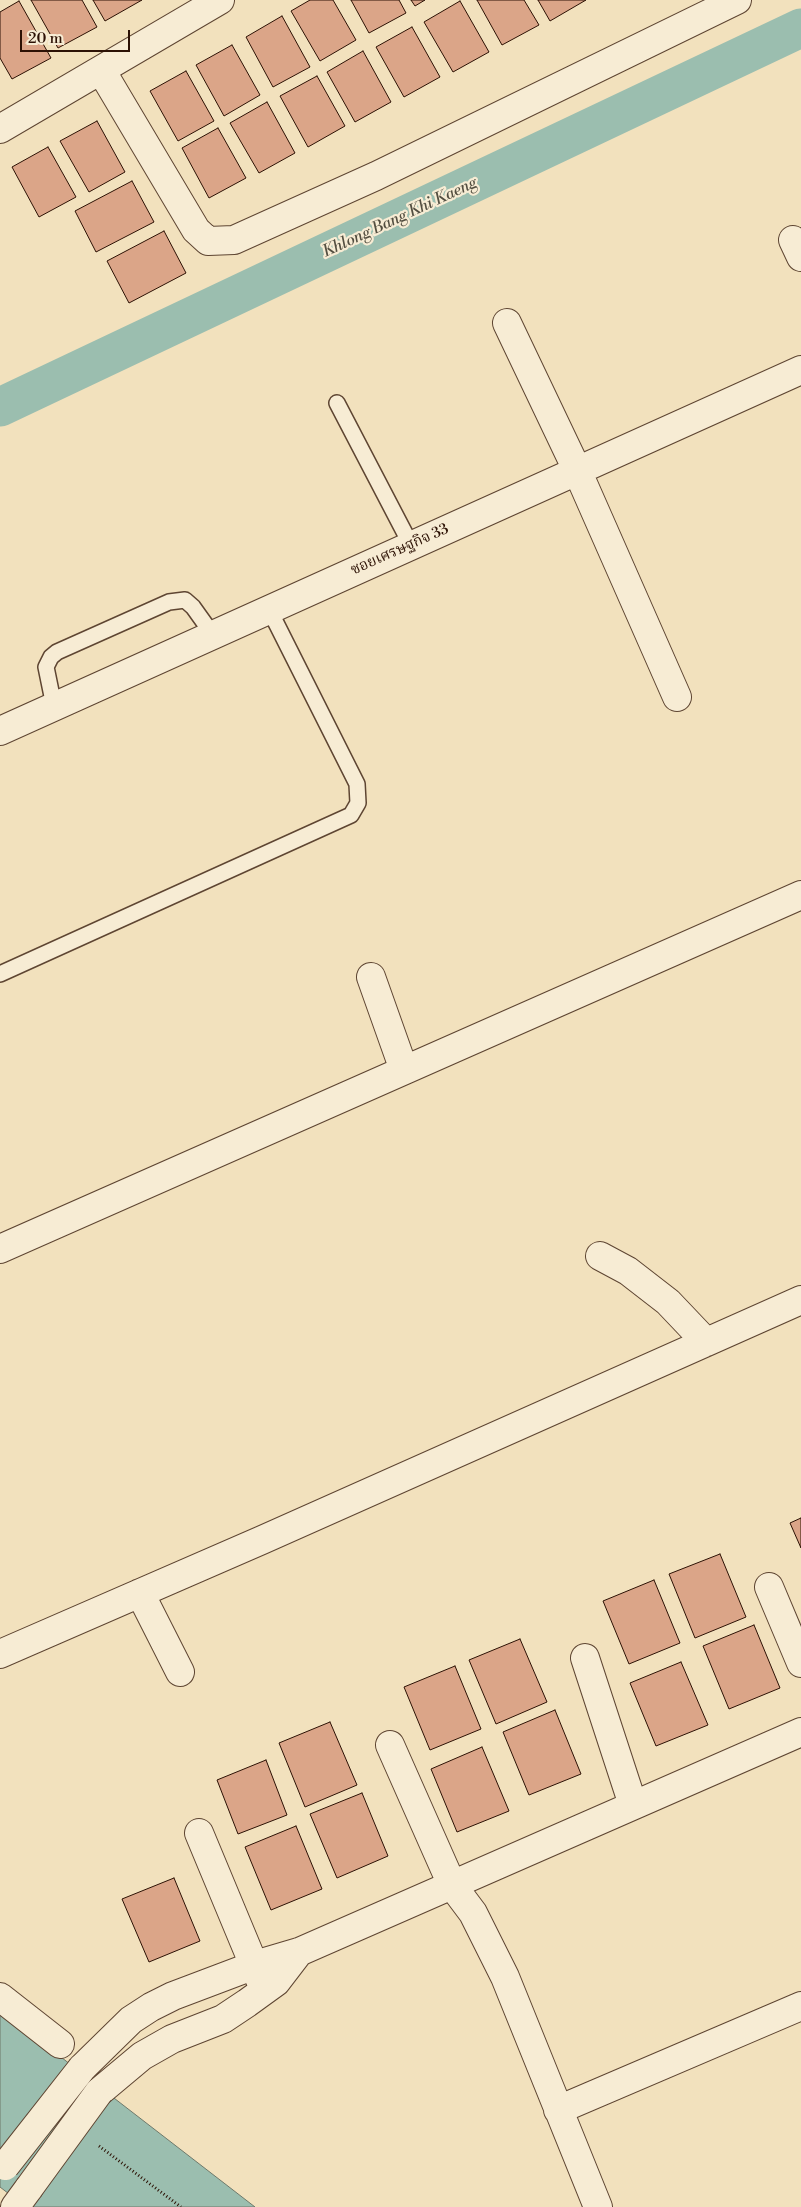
<!DOCTYPE html>
<meta charset="utf-8">
<style>
body{margin:0}
#map{position:relative;width:801px;height:2207px;overflow:hidden;background:#f2e1bd;font-family:"Libre Bodoni",serif}
canvas{display:block}
.scale{position:absolute;left:20px;top:30px;width:110px;height:22px;box-sizing:border-box;border:2px solid #2c1104;border-top:0;padding-left:6px;font-size:15px;line-height:18px;white-space:nowrap;color:#2c1104;-webkit-text-stroke:4px #f7ecd4;paint-order:stroke}
</style>
<div id="map">
<canvas width="801" height="2207"></canvas>
<div class="scale">20 m</div>
</div>
<script>
const g = document.querySelector('canvas').getContext('2d');
g.lineJoin = 'round';
function paint(path, color) { g.fillStyle = color; g.fill(path, 'evenodd'); }
const poly = rows => new Path2D(rows.map(r => 'M' + r).join(''));
function stroke(path, color, width, dash) { g.strokeStyle = color; g.lineWidth = width; g.lineCap = dash ? 'butt' : 'round'; g.setLineDash(dash || []); g.stroke(path); }
function label(font, color, halo, rows, align = 'center') {
  g.font = font + ' "Libre Bodoni","Noto Serif Thai",serif'; g.lineWidth = 4.5; g.setLineDash([]); g.textBaseline = 'middle'; g.strokeStyle = halo; g.fillStyle = color; for (const [text, x, y, turn = 0] of rows) {
    g.save(); g.translate(x, y); g.rotate((+turn || 0) * Math.PI / 180); g.textAlign = isNaN(turn) ? turn : align; if (halo) g.strokeText(text, 0, 0); g.fillText(text, 0, 0); g.restore();
  }
}
const water = poly([
 [0,2010,255,2207,26,2207,0,2187,0,2010]
]);
paint(water, '#9bbeaf');
stroke(water, '#6f796b', 1);
stroke(poly([
 [0,407,801,28]
]), '#9bbeaf', 39);
const building = poly([
 [31,0,82,0,97,27,58,48,31,0],
 [93,0,142,0,105,21,93,0],
 [310,0,333,0,356,40,320,61,291,11,310,0],
 [351,0,399,0,406,13,369,33,351,0],
 [411,0,425,0,415,6,411,0],
 [477,0,524,0,539,25,502,45,477,0],
 [538,0,586,0,550,21,538,0],
 [19,1,51,58,12,79,0,58,0,12,19,1],
 [460,1,489,52,453,72,424,22,460,1],
 [282,16,310,67,273,87,246,37,282,16],
 [412,27,440,77,404,97,376,47,412,27],
 [232,45,260,95,224,116,196,65,232,45],
 [363,51,391,102,355,122,327,72,363,51],
 [186,71,214,121,178,141,150,91,186,71],
 [317,76,345,126,308,147,280,96,317,76],
 [267,102,295,153,259,173,230,123,267,102],
 [97,121,125,172,89,192,60,141,97,121],
 [218,128,246,178,209,198,182,148,218,128],
 [48,147,76,197,39,217,12,167,48,147],
 [132,181,154,222,96,252,75,211,132,181],
 [164,231,186,273,129,303,107,261,164,231],
 [801,1518,801,1548,790,1523,801,1518],
 [720,1554,746,1617,695,1638,669,1574,720,1554],
 [654,1580,680,1643,629,1664,603,1601,654,1580],
 [754,1625,780,1688,729,1709,703,1646,754,1625],
 [520,1639,547,1702,496,1724,469,1660,520,1639],
 [681,1662,708,1725,656,1746,630,1683,681,1662],
 [455,1666,481,1729,430,1750,404,1687,455,1666],
 [555,1710,581,1774,529,1795,503,1732,555,1710],
 [330,1722,357,1785,305,1807,279,1743,330,1722],
 [482,1747,509,1811,457,1832,431,1769,482,1747],
 [266,1760,287,1815,238,1834,217,1780,266,1760],
 [362,1793,388,1856,337,1878,310,1814,362,1793],
 [296,1826,322,1889,271,1910,245,1847,296,1826],
 [174,1878,200,1941,149,1962,122,1899,174,1878]
]);
paint(building, '#dba588');
stroke(building, '#2c1104', 1);
const lane = poly([
 [337,403,411,545],
 [54,706,46,667,51,657,57,652,169,602,185,600,193,607,213,635],
 [0,974,351,815,358,803,357,784,269,609]
]);
const street = poly([
 [101,70,196,230,208,241,234,240,376,176,737,0],
 [0,129,220,0],
 [793,240,801,257],
 [507,323,577,470,677,697],
 [0,731,801,370],
 [371,977,404,1070],
 [0,1249,801,895],
 [600,1256,628,1271,668,1302,706,1342],
 [769,1587,801,1663],
 [140,1593,180,1672],
 [0,1654,262,1540,801,1300],
 [585,1658,633,1805],
 [390,1745,452,1885,473,1913,505,1977,598,2207],
 [199,1833,261,1982],
 [0,1997,60,2044],
 [82,2068,131,2020,151,2007,173,1996,255,1965,299,1952,801,1732],
 [99,2092,142,2056,172,2039,223,2019,247,2003,276,1982,299,1952],
 [558,2110,801,2006],
 [15,2207,29,2188]
]);
stroke(lane, '#5e4532', 18);
stroke(street, '#5e4532', 30);
stroke(poly([
 [99,2146,181,2207]
]), '#2c1104', 3, [1, 2.5]);
stroke(lane, '#f7ecd4', 15);
stroke(street, '#f7ecd4', 28);
const streetBridge = poly([
 [5,2166,82,2068],
 [29,2188,99,2092]
]);
stroke(streetBridge, '#5e4532', 30, []);
stroke(streetBridge, '#f7ecd4', 28);
label('15px', '#2c1104', '#f7ecd4', [
 ["ซอยเศรษฐกิจ 33",400,550,-24]
]);
label('italic 16px', '#534e40', '#f7ecd4', [
 ["Khlong Bang Khi Kaeng",400,218,-25]
]);
</script>
